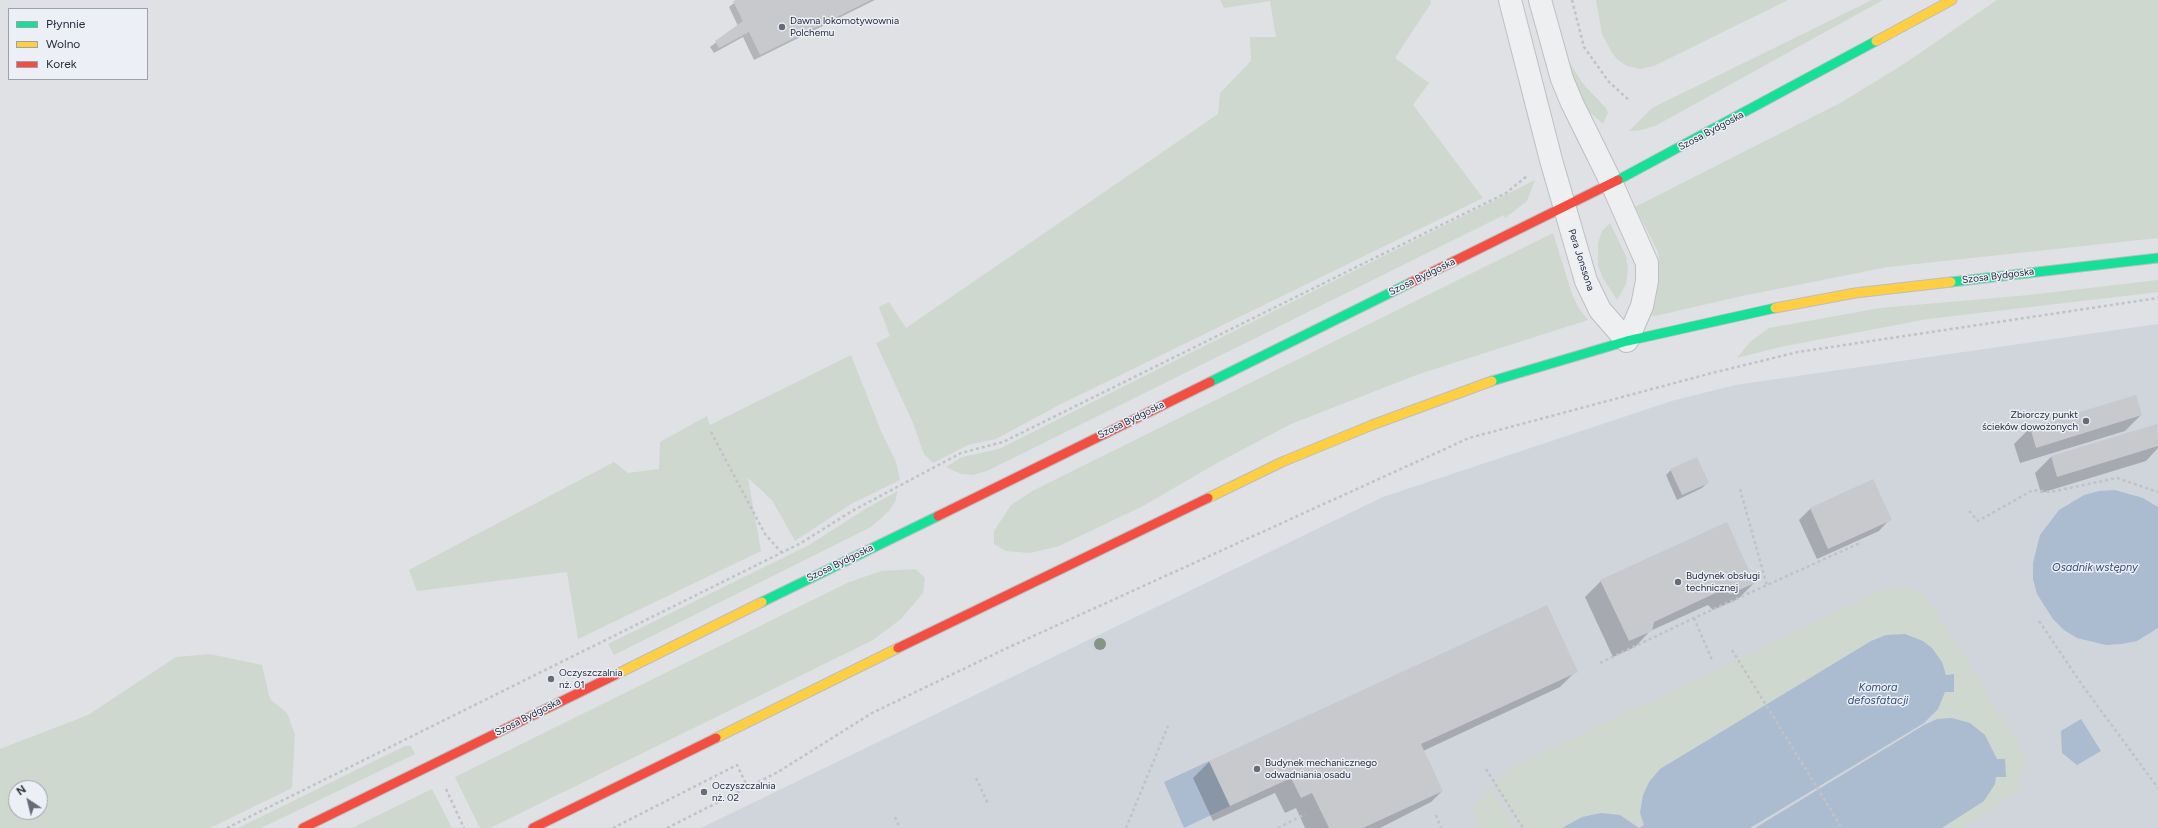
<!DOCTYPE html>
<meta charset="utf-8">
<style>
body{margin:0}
#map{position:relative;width:2158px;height:828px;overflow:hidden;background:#dfe1e4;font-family:Figtree,sans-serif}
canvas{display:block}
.legend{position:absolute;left:8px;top:8px;width:140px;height:72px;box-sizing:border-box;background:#eceff5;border:1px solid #9da1ab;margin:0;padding:5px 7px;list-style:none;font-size:12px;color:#262d3d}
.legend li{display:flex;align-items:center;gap:8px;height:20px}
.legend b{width:20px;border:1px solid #9da1ab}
.north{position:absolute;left:8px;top:780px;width:40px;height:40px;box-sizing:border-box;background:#eceff5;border:1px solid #9da1ab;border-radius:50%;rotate:325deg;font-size:11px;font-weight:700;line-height:16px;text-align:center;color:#262d3d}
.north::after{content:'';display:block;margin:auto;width:14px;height:18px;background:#676c77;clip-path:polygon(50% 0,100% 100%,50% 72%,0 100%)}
</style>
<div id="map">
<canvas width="2158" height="828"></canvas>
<ul class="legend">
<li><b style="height:5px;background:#16e098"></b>Płynnie</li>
<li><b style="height:5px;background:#ffcf43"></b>Wolno</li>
<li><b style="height:5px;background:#f24e42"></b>Korek</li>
</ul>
<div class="north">N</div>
</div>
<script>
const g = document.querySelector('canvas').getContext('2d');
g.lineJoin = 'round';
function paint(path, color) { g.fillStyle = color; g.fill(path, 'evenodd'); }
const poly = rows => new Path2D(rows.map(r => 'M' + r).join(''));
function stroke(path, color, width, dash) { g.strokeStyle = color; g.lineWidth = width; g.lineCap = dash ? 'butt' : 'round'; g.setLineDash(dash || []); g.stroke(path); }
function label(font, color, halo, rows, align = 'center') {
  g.font = font + ' Figtree,sans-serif'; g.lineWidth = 3; g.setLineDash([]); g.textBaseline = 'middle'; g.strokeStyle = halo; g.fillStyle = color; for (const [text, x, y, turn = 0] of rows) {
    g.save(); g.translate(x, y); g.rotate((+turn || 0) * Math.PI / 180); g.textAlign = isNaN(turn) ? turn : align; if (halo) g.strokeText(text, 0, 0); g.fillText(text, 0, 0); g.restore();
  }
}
paint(poly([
 [2158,324,2158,828,701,828,1383,497,1675,400,1735,385]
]), '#d0d4db');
paint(poly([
 [1220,0,1430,0,1431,3,1395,58,1429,83,1413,105,1483,198,1059,405,996,439,968,445,933,463,924,454,913,423,876,343,890,336,879,307,889,302,906,328,1218,114,1220,93,1251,61,1250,37,1276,37,1270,1,1224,8],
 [1596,0,1788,0,1654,66,1640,69,1627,66,1617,59,1612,53,1602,34],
 [1872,0,1883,0,1657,125,1642,130,1629,131,1652,108],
 [1997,0,2158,0,2158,238,1888,267,1742,296,1655,316,1647,315,1656,292,1659,279,1659,264,1658,252,1635,207,1842,102,1904,64],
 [1565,56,1584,85,1606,108,1608,113,1603,124,1586,109,1580,99],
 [1535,180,1527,201,1505,218,1504,215,987,471,973,475,961,474,946,467,962,457,999,449],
 [1610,223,1626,256,1628,269,1626,284,1617,300,1603,278,1598,265,1598,243,1602,231],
 [1553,233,1572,294,1578,307,1588,320,1419,374,1291,424,1217,463,1143,506,1059,546,1030,553,1006,551,994,544,994,531,1011,505,1034,490],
 [2158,280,2158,292,1928,319,1780,347,1737,358,1750,342,1769,328,1880,308,2029,295],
 [851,355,881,431,896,462,900,480,851,504,795,541,772,500,748,478,761,551,578,639,567,572,417,591,409,570,614,462,628,473,659,469,660,442,707,416,710,425],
 [898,491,895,502,889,511,871,527,614,655,608,644,809,545,867,508],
 [915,569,925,578,923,593,901,619,873,640,490,828,480,828,455,777,847,583,881,571],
 [1897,587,1913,589,1927,596,2023,750,2025,765,2023,775,2021,784,2014,794,1962,828,1942,828,1984,801,2005,760,1997,760,1994,750,1944,718,1937,719,1934,714,1945,692,1946,675,1942,662,1938,654,1914,637,1905,634,1886,635,1871,641,1660,769,1649,782,1640,813,1642,820,1635,824,1620,815,1601,813,1582,817,1562,828,1521,828,1493,782,1515,766,1879,591],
 [210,654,262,665,270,699,287,713,295,735,292,788,210,828,0,828,0,749,88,715,176,657],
 [16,788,40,788,40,812,16,812],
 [405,746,411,746,415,754,261,828,238,828],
 [1490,786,1515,828,1481,828,1472,809],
 [432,789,452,828,352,828]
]), '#ced8cf');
paint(poly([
 [2115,490,2143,498,2158,507,2158,628,2137,641,2121,644,2106,645,2077,638,2064,630,2053,619,2037,594,2033,579,2033,563,2040,535,2059,510,2084,495,2099,491],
 [1905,634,1923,641,1932,648,1942,662,1946,675,1954,674,1954,692,1945,692,1938,709,1924,723,1750,828,1639,828,1644,825,1640,813,1643,795,1649,782,1660,769,1871,641,1886,635],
 [1952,718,1970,723,1985,735,1997,759,2005,759,2006,777,1996,777,1995,784,1984,801,1942,828,1755,828,1924,725,1937,719],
 [2081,719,2101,751,2077,765,2062,753,2061,731],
 [1209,761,1230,806,1184,828,1164,782],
 [1601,813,1620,815,1639,828,1562,828,1582,817]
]), '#acbcd0');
paint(poly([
 [738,0,875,0,754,60,743,37,714,53,710,47,738,26,729,7],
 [2141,415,2125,431,2020,463,2014,444,2030,428],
 [2156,425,2158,448,2146,461,2041,493,2035,473,2051,457],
 [1671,470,1707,483,1702,488,1677,500,1666,475],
 [1873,480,1890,519,1879,531,1817,559,1799,520,1810,509],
 [1601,581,1754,583,1738,599,1713,610,1708,605,1650,631,1635,647,1613,657,1585,597],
 [1546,606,1576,671,1560,687,1423,751,1442,791,1431,802,1380,828,1305,828,1296,808,1285,813,1275,793,1213,821,1193,778,1209,762]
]), '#0003');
paint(poly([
 [736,0,871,0,760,55,749,32,719,48,715,41,743,21,733,1],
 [2136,395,2142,415,2036,448,2030,427],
 [2157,424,2158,446,2057,477,2051,456],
 [1697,457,1709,483,1682,495,1670,469],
 [1873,479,1892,520,1828,549,1810,508],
 [1727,522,1755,583,1730,594,1724,589,1654,622,1652,631,1629,641,1600,580],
 [1547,605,1578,672,1421,744,1443,791,1363,828,1329,828,1312,793,1301,798,1291,778,1230,806,1209,761]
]), '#c7c9cd');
const street = poly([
 [1510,0,1551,160,1586,281,1600,310,1627,341,1642,306,1647,281,1647,263,1612,184,1572,103,1562,79,1540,0]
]);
const fast = poly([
 [1618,180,1876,41],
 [1951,282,2158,258],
 [1492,381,1627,341,1775,308],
 [1210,382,1410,283],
 [762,602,938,516]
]);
const slow = poly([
 [1876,41,1952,0],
 [1775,308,1855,293,1951,282],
 [1208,498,1282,462,1372,425,1492,381],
 [615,675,762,602],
 [716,738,898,648]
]);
const jam = poly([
 [1410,283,1618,180],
 [938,516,1210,382],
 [898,648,1208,498],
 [303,828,615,675],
 [533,828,716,738]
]);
stroke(street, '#bdbfc2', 24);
stroke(fast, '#bbbec2', 11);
stroke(slow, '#bbbec2', 11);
stroke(jam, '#bbbec2', 11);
stroke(poly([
 [1572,0,1584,47,1609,82,1630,101],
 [711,432,765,534,782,553],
 [1740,489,1767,586],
 [1969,511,1978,521,2033,490,2050,492,2117,478,2158,492],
 [1694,618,1712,660],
 [2039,621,2085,689,2158,788],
 [1732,650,1842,828],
 [1600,663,1694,618,1860,543],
 [1486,769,1523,828],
 [976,778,988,804],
 [446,789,464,828],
 [1436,815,1441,828],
 [895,817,900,828],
 [227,828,801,543,852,511,961,453,1003,442,1506,193,1527,176],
 [613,828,737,765,748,788],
 [667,828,778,772,872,713,1007,648,1469,438,1712,373,1798,352,2158,298],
 [1126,828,1168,726],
 [1278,828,1305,814]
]), '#c1c2c7', 2.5, [3, 3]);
stroke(street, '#eeeff1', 22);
stroke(fast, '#16e098', 9);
stroke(slow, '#ffcf43', 9);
stroke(jam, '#f24e42', 9);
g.fillStyle = '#839683';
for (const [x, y] of [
 [1100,644]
]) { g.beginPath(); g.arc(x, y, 6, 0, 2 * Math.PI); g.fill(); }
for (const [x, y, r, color] of [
 [782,27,4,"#676c77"],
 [2086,421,4,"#676c77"],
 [1678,582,4,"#676c77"],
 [551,679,4,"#676c77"],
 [1257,769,4,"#676c77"],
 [704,792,4,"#676c77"]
]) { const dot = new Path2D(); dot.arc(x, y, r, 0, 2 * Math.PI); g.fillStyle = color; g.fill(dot); stroke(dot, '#eceff5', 1.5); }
label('10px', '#262d3d', '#eceff5', [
 ["Dawna lokomotywownia",790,21],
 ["Polchemu",790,33],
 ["Zbiorczy punkt",2078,415,"right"],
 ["ścieków dowożonych",2078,427,"right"],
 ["Budynek obsługi",1686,576],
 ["technicznej",1686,588],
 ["Oczyszczalnia",559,673],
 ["nż. 01",559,685],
 ["Budynek mechanicznego",1265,763],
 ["odwadniania osadu",1265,775],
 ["Oczyszczalnia",712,786],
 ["nż. 02",712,798]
], 'left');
label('10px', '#262d3d', '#eceff5', [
 ["Szosa Bydgoska",1711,131,-28],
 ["Pera Jonssona",1581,260,72],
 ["Szosa Bydgoska",1998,276,-7],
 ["Szosa Bydgoska",1422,277,-26],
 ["Szosa Bydgoska",1131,420,-26],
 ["Szosa Bydgoska",840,563,-26],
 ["Szosa Bydgoska",528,717,-27]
]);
label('italic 11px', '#304a72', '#eceff5', [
 ["Osadnik wstępny",2095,568],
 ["Komora",1878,688],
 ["defosfatacji",1878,701]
]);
</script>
